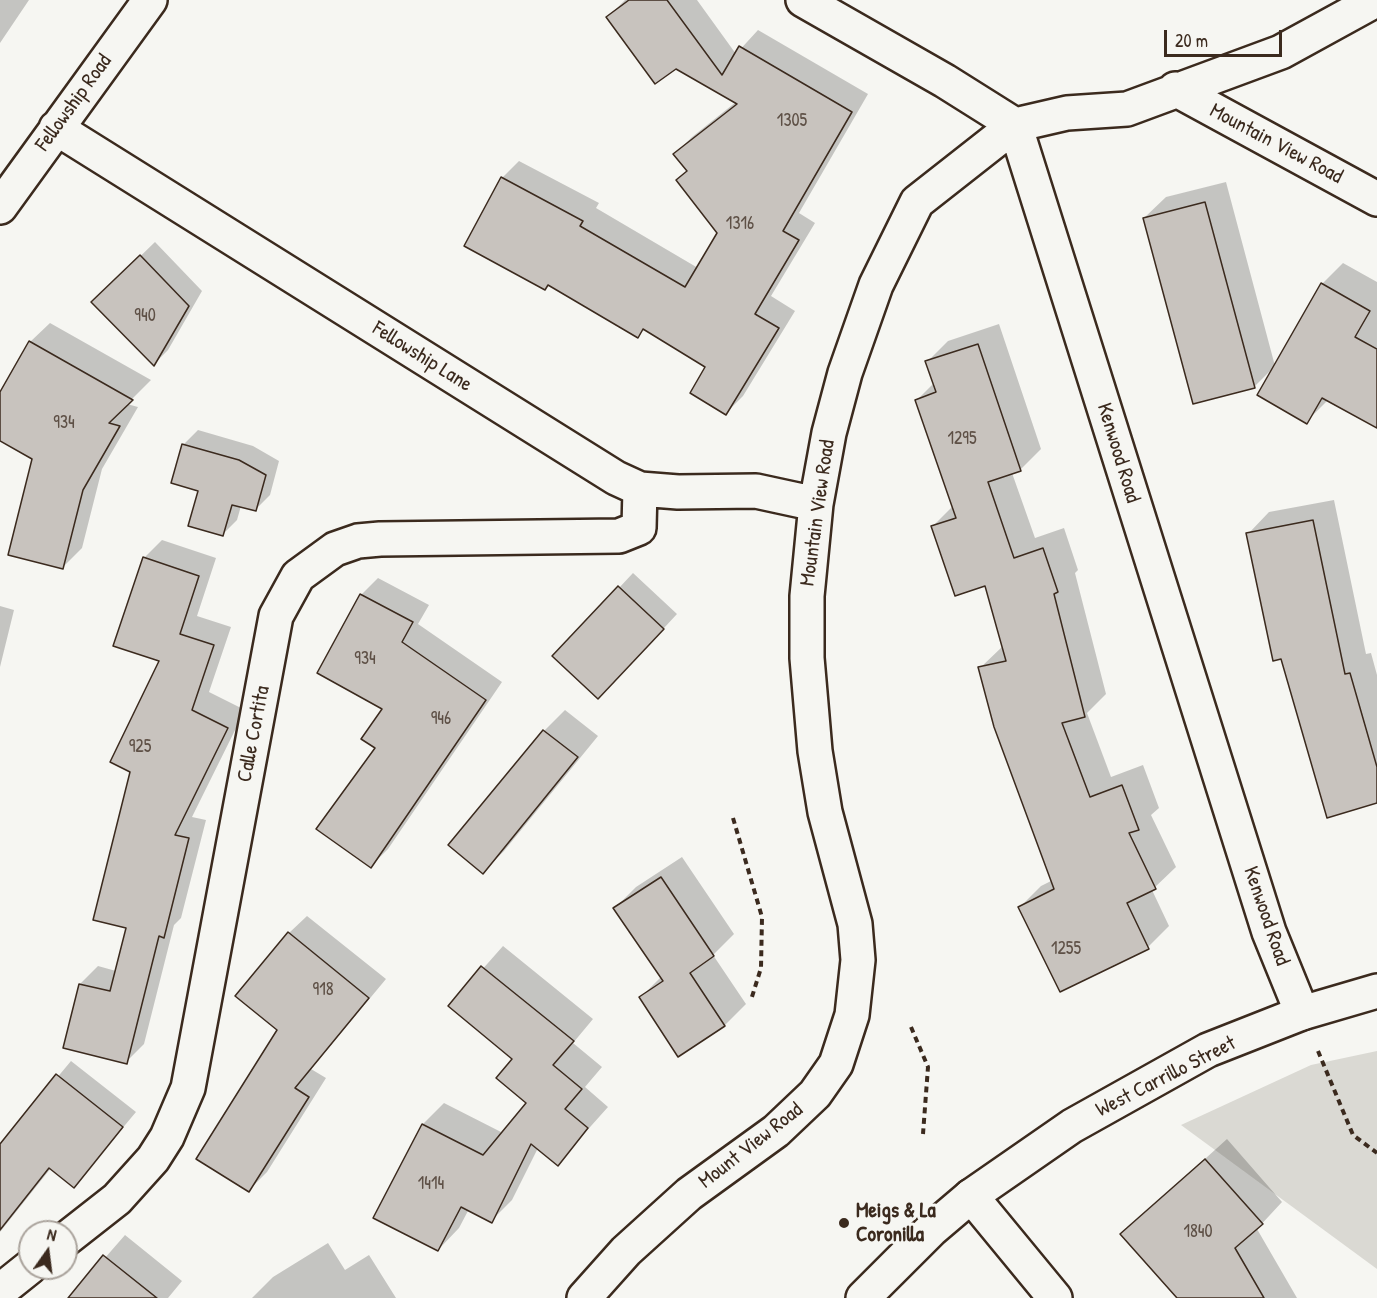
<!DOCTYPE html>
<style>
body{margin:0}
#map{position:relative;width:1377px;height:1298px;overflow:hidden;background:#f6f6f2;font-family:"Patrick Hand",sans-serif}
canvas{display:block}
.north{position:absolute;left:18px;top:1220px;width:60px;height:60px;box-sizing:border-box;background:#f6f6f2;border:2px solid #aba49d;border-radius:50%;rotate:14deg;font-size:16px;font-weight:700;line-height:24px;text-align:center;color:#3b2a1e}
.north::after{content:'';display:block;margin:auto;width:21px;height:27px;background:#3b2a1e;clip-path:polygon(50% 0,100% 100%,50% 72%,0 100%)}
.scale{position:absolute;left:1164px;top:30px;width:118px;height:27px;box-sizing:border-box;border:3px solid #3b2a1e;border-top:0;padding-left:8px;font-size:18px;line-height:21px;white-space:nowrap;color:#3b2a1e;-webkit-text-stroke:4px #f6f6f2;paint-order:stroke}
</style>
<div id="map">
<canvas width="1377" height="1298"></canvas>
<div class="north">N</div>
<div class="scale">20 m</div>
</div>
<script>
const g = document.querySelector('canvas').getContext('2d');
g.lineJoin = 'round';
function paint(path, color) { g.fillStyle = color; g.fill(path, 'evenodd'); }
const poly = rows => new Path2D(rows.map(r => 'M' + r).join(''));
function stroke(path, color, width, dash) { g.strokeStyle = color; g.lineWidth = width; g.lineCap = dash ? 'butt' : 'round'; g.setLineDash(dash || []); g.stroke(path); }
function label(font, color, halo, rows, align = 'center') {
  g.font = font + ' "Patrick Hand",sans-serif'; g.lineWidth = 6; g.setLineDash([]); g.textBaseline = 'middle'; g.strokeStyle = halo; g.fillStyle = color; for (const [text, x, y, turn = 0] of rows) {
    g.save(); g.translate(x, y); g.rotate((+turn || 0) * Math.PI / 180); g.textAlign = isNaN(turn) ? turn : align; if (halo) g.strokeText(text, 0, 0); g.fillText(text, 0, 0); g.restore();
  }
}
paint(poly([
 [1377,1051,1377,1269,1181,1125,1311,1065]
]), '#dad9d3');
paint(poly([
 [0,0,29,0,0,43],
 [625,0,697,0,736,54,758,30,868,94,799,213,815,223,771,296,795,311,743,396,726,413,707,366,645,329,638,336,549,284,545,288,502,178,519,161,599,203,596,208,698,268,719,233,678,180,688,170,675,154,692,137,736,102,608,17],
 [1226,182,1275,366,1322,284,1343,263,1377,282,1377,428,1327,401,1306,422,1273,368,1254,387,1144,218,1166,197],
 [155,242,202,291,168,350,154,364,93,302],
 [50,323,151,380,127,404,138,407,102,469,82,548,63,567,34,458,0,439,0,395,30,342],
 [999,324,1041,449,1020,470,1012,473,1035,538,1064,528,1078,570,1075,573,1106,694,1087,713,1111,777,1143,765,1159,808,1151,815,1176,867,1152,890,1169,926,1148,947,1060,990,1020,907,1041,886,1053,880,980,668,1003,646,986,584,933,526,953,506,917,400,934,383,927,362,948,341],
 [198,430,253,446,279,461,270,495,256,509,241,506,237,520,223,534,183,445],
 [1334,500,1366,654,1371,653,1377,675,1377,802,1248,534,1269,512],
 [162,540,216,558,197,616,231,627,209,692,245,710,192,817,206,820,181,918,174,925,144,1044,126,1062,80,984,98,966,116,971,127,927,161,661,144,558],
 [633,573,677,614,613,683,555,656],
 [378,578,429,605,418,624,502,682,388,849,371,866,377,747,384,708,361,595],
 [0,606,14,610,0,667],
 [565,710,598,736,504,851,483,872,450,845,544,731],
 [682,857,734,934,713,955,746,1004,725,1025,679,1055,640,998,662,976,615,908,636,887],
 [307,916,386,979,311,1069,326,1078,267,1172,249,1190,279,1030,289,933],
 [503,946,593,1019,573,1043,602,1067,585,1087,608,1107,557,1164,538,1148,512,1200,491,1221,469,1209,459,1228,438,1250,375,1218,423,1124,444,1103,503,1133,528,1102,514,1059,450,1006],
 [71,1061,136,1112,74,1186,51,1168,0,1232,0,1146],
 [1227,1139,1282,1202,1257,1229,1297,1298,1188,1298,1122,1234],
 [125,1235,182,1281,168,1298,70,1298],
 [328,1243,345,1270,369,1255,396,1298,252,1298,273,1277]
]), '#0003');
const building = poly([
 [629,0,667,0,722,75,739,46,852,112,783,231,799,240,755,314,779,328,726,415,690,393,705,367,643,329,638,338,548,285,545,290,464,246,501,177,583,221,580,226,685,287,717,233,676,180,687,171,673,154,737,104,676,69,655,84,606,17,629,0],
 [1205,202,1255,388,1193,404,1143,218,1205,202],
 [140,255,189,306,154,366,91,302,140,255],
 [1321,283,1370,311,1355,337,1377,349,1377,428,1322,398,1307,424,1257,395,1321,283],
 [29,341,133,400,109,423,120,426,83,490,63,569,8,555,32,459,0,441,0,392,29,341],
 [978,344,1021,471,988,482,1014,558,1043,548,1058,592,1054,594,1085,717,1062,723,1090,797,1122,785,1139,830,1129,833,1156,889,1127,903,1149,949,1060,992,1018,907,1054,889,994,727,978,667,1006,661,985,586,955,596,931,526,956,518,915,400,936,392,925,361,978,344],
 [182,444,239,460,266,475,256,511,232,505,223,536,188,526,198,491,171,483,182,444],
 [1313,520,1345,674,1350,673,1377,767,1377,803,1327,818,1281,659,1273,661,1246,533,1313,520],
 [143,557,199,576,180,634,214,645,192,710,228,728,175,835,189,838,164,938,159,936,127,1064,63,1048,79,984,110,991,126,928,93,920,130,772,110,762,159,661,113,646,143,557],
 [618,586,664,629,598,699,552,656,618,586],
 [360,594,413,622,402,642,486,700,371,868,316,829,375,748,361,739,382,709,317,673,360,594],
 [543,730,578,757,483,874,448,845,543,730],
 [661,877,714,956,690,973,725,1026,678,1057,639,997,663,981,613,908,661,877],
 [288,932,369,998,295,1088,309,1097,249,1192,196,1159,277,1030,235,996,288,932],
 [481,966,574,1041,553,1065,582,1089,565,1109,588,1128,558,1166,531,1144,492,1223,461,1207,438,1251,373,1218,422,1124,483,1155,526,1103,496,1078,512,1059,448,1006,481,966],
 [56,1074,123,1127,74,1188,49,1168,0,1230,0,1144,56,1074],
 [1205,1159,1263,1224,1235,1248,1264,1298,1177,1298,1120,1234,1205,1159],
 [103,1255,157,1298,68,1298,103,1255]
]);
paint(building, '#c8c3be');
stroke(building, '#3b2a1e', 1.5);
const minor = poly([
 [803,0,945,81,1015,125,1269,932,1302,1013],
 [1175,89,1377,199],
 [56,128,616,478,640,489,678,492,756,491,816,504],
 [0,207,150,0],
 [971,1196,1055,1298],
 [66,1239,117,1199,153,1159,167,1137,188,1088,276,616,298,576,335,549,358,541,380,539,619,536,639,528,640,489],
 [0,1291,30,1267],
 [584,1298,626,1251,689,1194,776,1131,815,1094,836,1064,852,1015,858,960,855,924,825,812,815,751,807,658,807,596,816,504,829,433,845,373,876,285,917,202,1015,125,1067,113,1127,109,1281,52,1376,0]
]);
const secondary = poly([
 [863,1298,931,1230,971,1196,1072,1126,1208,1050,1302,1013,1377,991]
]);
stroke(minor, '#3b2a1e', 38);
stroke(secondary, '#3b2a1e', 38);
stroke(poly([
 [733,818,762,917,761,968,751,1000],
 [911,1027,928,1067,923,1134],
 [1318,1051,1353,1135,1377,1153]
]), '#3b2a1e', 4, [6, 4.5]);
stroke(minor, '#f6f6f2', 33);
stroke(secondary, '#f6f6f2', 33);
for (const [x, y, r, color] of [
 [844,1223,6,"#3b2a1e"]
]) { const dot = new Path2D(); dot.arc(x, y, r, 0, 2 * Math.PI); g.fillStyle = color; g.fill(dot); stroke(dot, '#f6f6f2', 2); }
label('18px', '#5e5046', null, [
 ["1305",792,121],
 ["1316",740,224],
 ["940",145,316],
 ["934",64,423],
 ["1295",962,439],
 ["934",365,659],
 ["946",441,719],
 ["925",140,747],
 ["1255",1066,949],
 ["918",323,990],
 ["1414",431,1184],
 ["1840",1198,1232]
]);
label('21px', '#3b2a1e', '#f6f6f2', [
 ["Fellowship Road",74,103,-54],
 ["Mountain View Road",1276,144,28],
 ["Fellowship Lane",422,357,32],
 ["Kenwood Road",1118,453,73],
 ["Mountain View Road",818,513,-82],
 ["Calle Cortita",254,734,-79],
 ["Kenwood Road",1266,916,71],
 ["West Carrillo Street",1166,1077,-27],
 ["Mount View Road",751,1146,-38]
]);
label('bold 21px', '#3b2a1e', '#f6f6f2', [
 ["Meigs & La",856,1211],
 ["Coronilla",856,1235]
], 'left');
</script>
